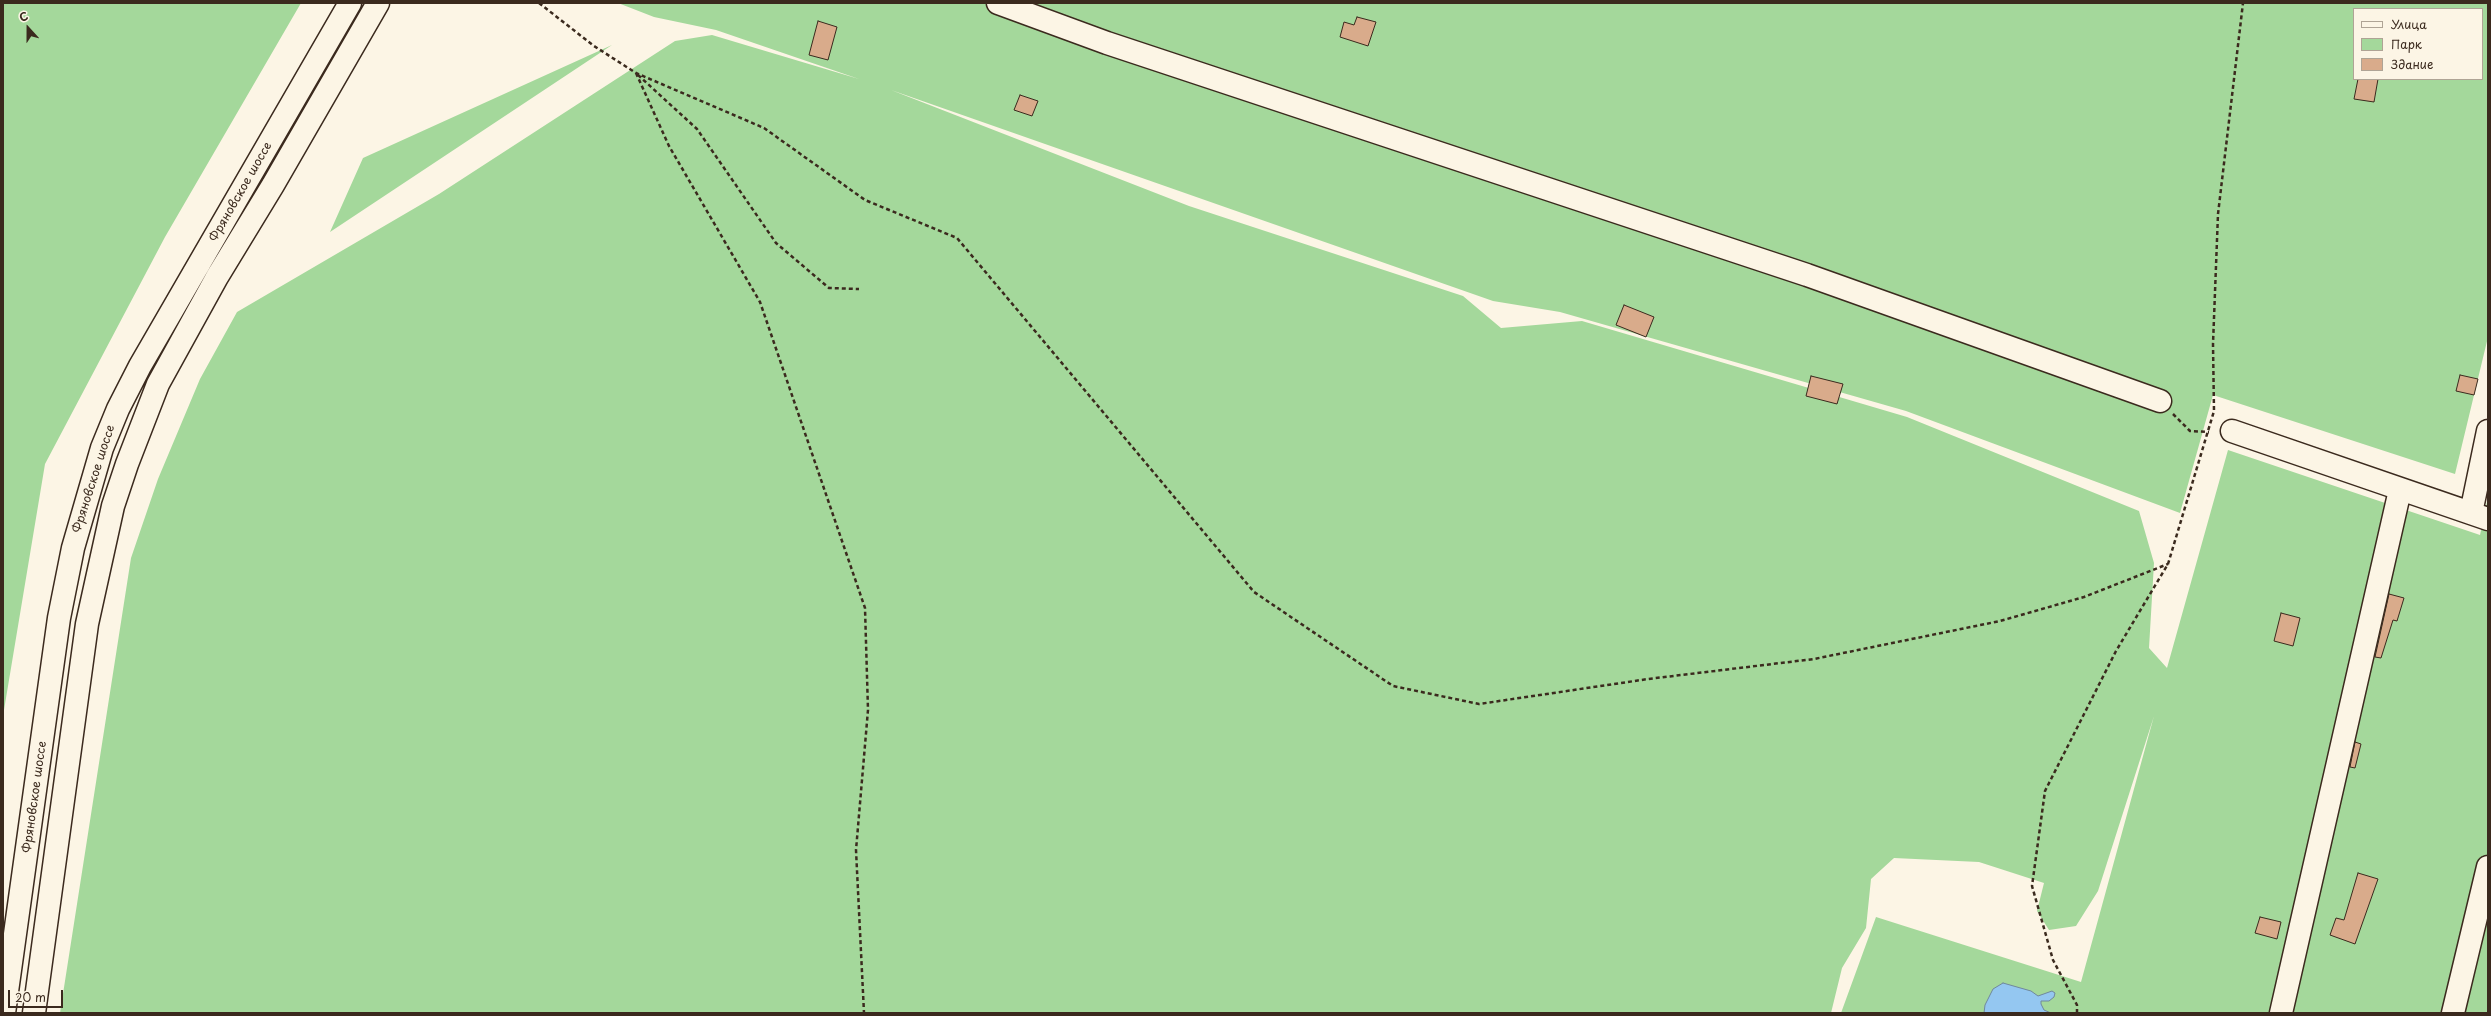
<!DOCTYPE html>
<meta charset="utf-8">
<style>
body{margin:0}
#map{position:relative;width:2491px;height:1016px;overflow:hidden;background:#fcf5e5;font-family:"Playpen Sans",sans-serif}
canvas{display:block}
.frame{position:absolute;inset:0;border:4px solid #3b2a1e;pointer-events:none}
.legend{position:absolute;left:2353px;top:8px;width:130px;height:72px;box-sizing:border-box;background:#fcf5e5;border:1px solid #afa495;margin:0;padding:5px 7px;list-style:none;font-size:12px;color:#3b2a1e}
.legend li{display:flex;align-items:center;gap:8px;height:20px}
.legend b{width:20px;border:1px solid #afa495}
.north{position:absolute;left:8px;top:8px;width:40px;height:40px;-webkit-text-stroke:3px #fcf5e5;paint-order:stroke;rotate:339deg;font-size:11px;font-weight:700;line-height:16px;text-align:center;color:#3b2a1e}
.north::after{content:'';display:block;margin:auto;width:14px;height:18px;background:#3b2a1e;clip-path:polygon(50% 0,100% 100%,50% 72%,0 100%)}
.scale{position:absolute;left:8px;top:990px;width:55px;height:18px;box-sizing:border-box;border:2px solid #3b2a1e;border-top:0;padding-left:5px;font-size:12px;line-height:14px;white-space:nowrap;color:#3b2a1e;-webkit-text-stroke:3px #fcf5e5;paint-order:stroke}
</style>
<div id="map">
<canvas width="2491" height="1016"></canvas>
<div class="frame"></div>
<ul class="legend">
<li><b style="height:5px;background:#fcf5e5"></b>Улица</li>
<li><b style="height:11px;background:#a4d89b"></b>Парк</li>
<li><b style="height:11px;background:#d9ab8b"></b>Здание</li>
</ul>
<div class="north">С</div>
<div class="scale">20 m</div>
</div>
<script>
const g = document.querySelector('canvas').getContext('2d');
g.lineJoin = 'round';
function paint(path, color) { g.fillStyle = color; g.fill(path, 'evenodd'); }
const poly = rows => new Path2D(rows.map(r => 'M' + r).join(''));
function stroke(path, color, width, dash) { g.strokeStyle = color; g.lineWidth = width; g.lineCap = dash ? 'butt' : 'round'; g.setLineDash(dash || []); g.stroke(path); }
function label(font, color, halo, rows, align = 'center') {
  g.font = font + ' "Playpen Sans",sans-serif'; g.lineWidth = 3.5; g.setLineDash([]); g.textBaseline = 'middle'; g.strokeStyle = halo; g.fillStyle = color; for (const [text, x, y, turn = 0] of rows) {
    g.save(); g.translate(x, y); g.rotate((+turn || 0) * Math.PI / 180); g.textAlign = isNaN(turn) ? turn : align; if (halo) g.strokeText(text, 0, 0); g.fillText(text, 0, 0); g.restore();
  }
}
paint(poly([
 [3,3,301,3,165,237,45,464,3,716],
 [618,3,2488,3,2488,337,2455,474,2213,395,2180,513,1906,411,1560,312,1493,301,891,90,1189,206,1463,296,1501,328,1582,321,1907,417,2139,511,2154,563,2149,648,2167,668,2228,450,2480,535,2488,497,2488,1013,1841,1013,1876,917,2081,982,2154,716,2098,891,2076,926,2049,930,2037,911,2044,883,1979,862,1894,858,1871,879,1866,928,1842,968,1831,1013,60,1013,131,558,158,479,200,379,237,312,439,194,675,41,712,35,859,79,716,30,654,17],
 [2354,9,2482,9,2482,79,2354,79],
 [612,45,330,232,363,158]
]), '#a4d89b');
const water = poly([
 [2003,983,2031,991,2038,996,2052,991,2055,993,2054,997,2049,1001,2041,1001,2041,1004,2044,1010,2051,1013,1984,1013,1985,1005,1993,989,2003,983]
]);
paint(water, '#94c7f1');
stroke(water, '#70889d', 1);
const building = poly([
 [1357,17,1376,22,1368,46,1340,37,1344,22,1354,25,1357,17],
 [818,21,837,27,828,60,809,55,818,21],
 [2358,79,2378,79,2374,102,2354,99,2358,79],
 [1020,95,1038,101,1032,116,1014,110,1020,95],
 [1624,305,1654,317,1646,337,1616,325,1624,305],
 [2460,375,2478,379,2474,395,2456,391,2460,375],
 [1811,376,1843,384,1837,404,1806,396,1811,376],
 [2389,594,2404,598,2397,621,2393,620,2381,658,2375,657,2389,594],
 [2281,613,2300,618,2293,646,2274,641,2281,613],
 [2355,742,2361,744,2355,768,2350,767,2355,742],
 [2358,873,2378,879,2355,944,2330,935,2336,918,2344,920,2358,873],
 [2260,917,2281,922,2277,939,2255,933,2260,917]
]);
paint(building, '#d9ab8b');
stroke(building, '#3b2a1e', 1);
const minor = poly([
 [998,3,1107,43,1807,275,2160,401],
 [2232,431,2488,519],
 [2471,513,2488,431],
 [2281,1013,2400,490],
 [2453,1013,2488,867]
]);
const major = poly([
 [4,1013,59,618,73,548,102,448,118,409,140,366,350,3],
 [34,1013,87,624,113,506,127,464,158,384,217,277,273,185,378,3]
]);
stroke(minor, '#3b2a1e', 25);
stroke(major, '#3b2a1e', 25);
stroke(poly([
 [539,3,594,46,636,73,764,128,865,200,957,238,1254,592,1393,686,1479,704,1648,679,1814,659,2000,621,2084,597,2168,564],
 [636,73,669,146,760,302,865,608,868,710,856,850,864,1013],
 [638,75,697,129,776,243,829,288,859,289],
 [2173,414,2190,431,2209,432],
 [2077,1013,2077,1005,2053,960,2032,886,2045,791,2116,651,2168,564,2214,411,2213,344,2218,214,2243,3]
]), '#3b2a1e', 2.5, [4, 3]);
stroke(minor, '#fcf5e5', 22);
stroke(major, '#fcf5e5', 22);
label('12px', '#3b2a1e', '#fcf5e5', [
 ["Фряновское шоссе",241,192,-60],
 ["Фряновское шоссе",94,479,-72],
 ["Фряновское шоссе",35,797,-82]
]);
</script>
